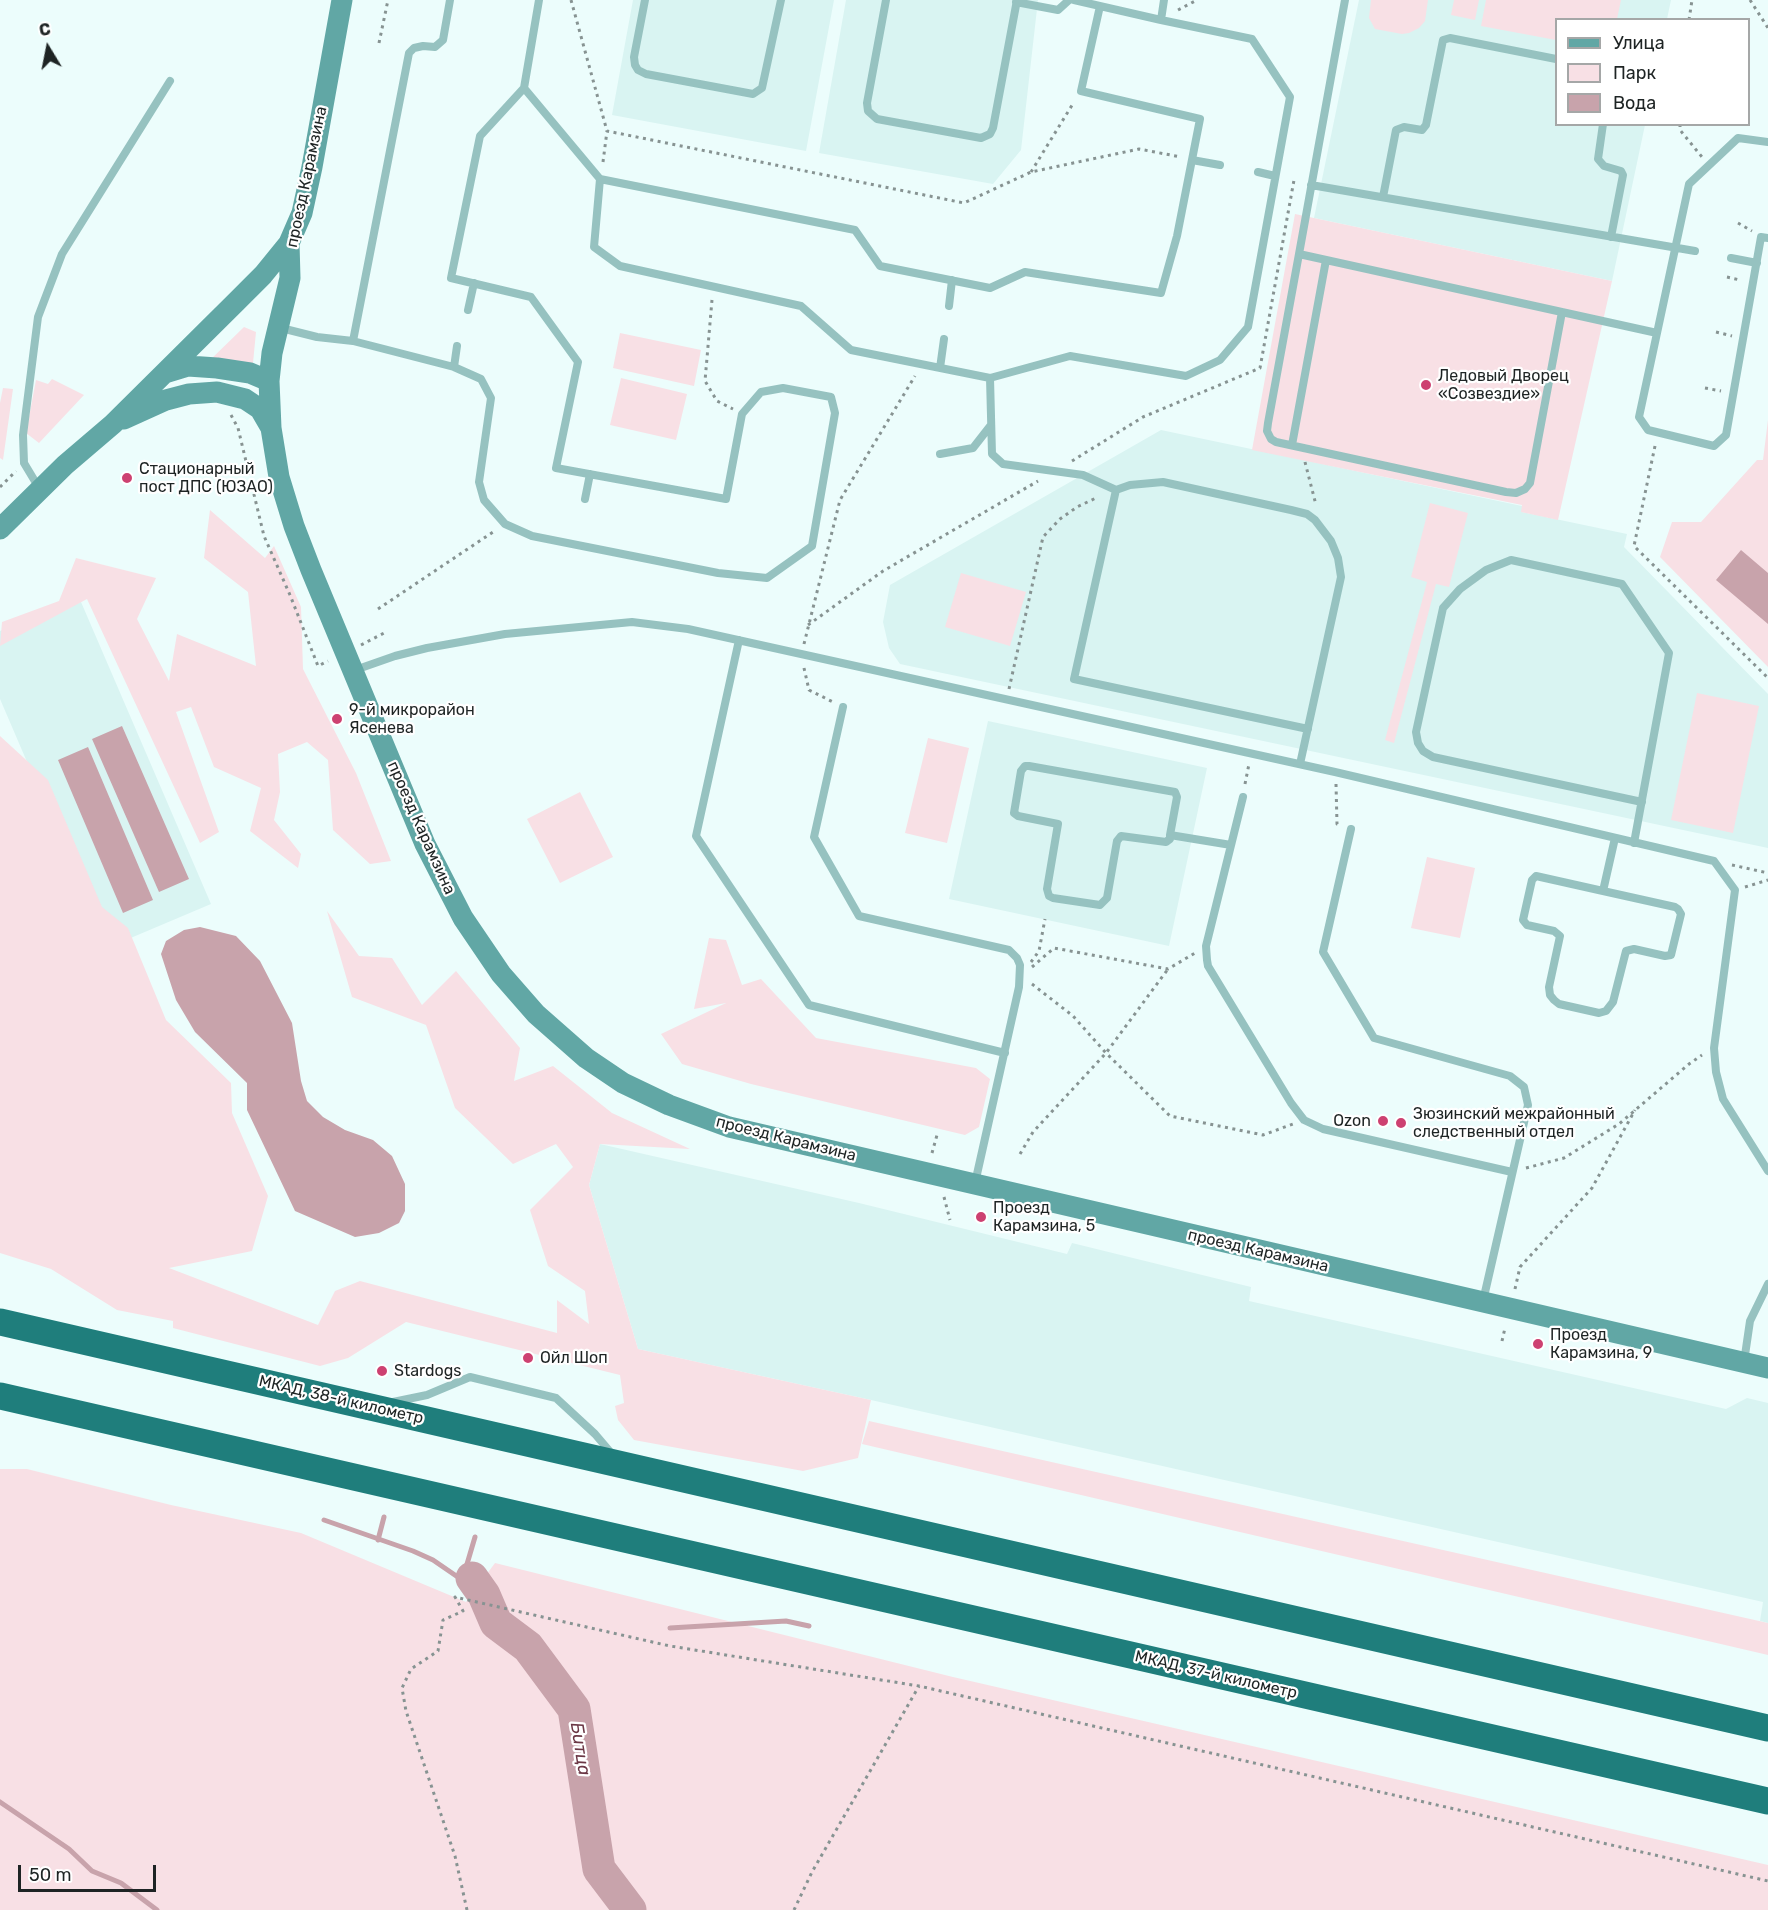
<!DOCTYPE html>
<meta charset="utf-8">
<style>
body{margin:0}
#map{position:relative;width:1768px;height:1910px;overflow:hidden;background:#ecfdfc;font-family:Rubik,sans-serif}
canvas{display:block}
.legend{position:absolute;left:1555px;top:18px;width:195px;height:108px;box-sizing:border-box;background:#fff;border:2px solid #a5a7a7;margin:0;padding:8px 10px;list-style:none;font-size:18px;color:#1e2424}
.legend li{display:flex;align-items:center;gap:12px;height:30px}
.legend b{width:30px;border:2px solid #a5a7a7}
.north{position:absolute;left:18px;top:18px;width:60px;height:60px;-webkit-text-stroke:4px #fff;paint-order:stroke;rotate:350deg;font-size:16px;font-weight:700;line-height:24px;text-align:center;color:#1e2424}
.north::after{content:'';display:block;margin:auto;width:21px;height:27px;background:#1e2424;clip-path:polygon(50% 0,100% 100%,50% 72%,0 100%)}
.scale{position:absolute;left:18px;top:1865px;width:138px;height:27px;box-sizing:border-box;border:3px solid #1e2424;border-top:0;padding-left:8px;font-size:18px;line-height:21px;white-space:nowrap;color:#1e2424;-webkit-text-stroke:4px #fff;paint-order:stroke}
</style>
<div id="map">
<canvas width="1768" height="1910"></canvas>
<ul class="legend">
<li><b style="height:8px;background:#61a7a5"></b>Улица</li>
<li><b style="height:16px;background:#f8e0e5"></b>Парк</li>
<li><b style="height:16px;background:#c8a3ab"></b>Вода</li>
</ul>
<div class="north">С</div>
<div class="scale">50 m</div>
</div>
<script>
const g = document.querySelector('canvas').getContext('2d');
g.lineJoin = 'round';
function paint(path, color) { g.fillStyle = color; g.fill(path, 'evenodd'); }
const poly = rows => new Path2D(rows.map(r => 'M' + r).join(''));
function stroke(path, color, width, dash) { g.strokeStyle = color; g.lineWidth = width; g.lineCap = dash ? 'butt' : 'round'; g.setLineDash(dash || []); g.stroke(path); }
function label(font, color, halo, rows, align = 'center') {
  g.font = font + ' Rubik,sans-serif'; g.lineWidth = 4.5; g.setLineDash([]); g.textBaseline = 'middle'; g.strokeStyle = halo; g.fillStyle = color; for (const [text, x, y, turn = 0] of rows) {
    g.save(); g.translate(x, y); g.rotate((+turn || 0) * Math.PI / 180); g.textAlign = isNaN(turn) ? turn : align; if (halo) g.strokeText(text, 0, 0); g.fillText(text, 0, 0); g.restore();
  }
}
paint(poly([
 [633,0,834,0,806,151,612,115],
 [846,0,1038,0,1021,150,993,184,819,153],
 [1359,0,1671,0,1667,19,1556,20,1556,124,1645,125,1612,281,1314,218],
 [1161,430,1522,506,1522,512,1627,534,1624,547,1768,694,1768,848,900,664,889,648,883,622,890,585],
 [78,595,211,904,107,948,0,699,0,631],
 [988,721,1207,768,1169,946,949,899],
 [600,1144,859,1203,1067,1254,1072,1243,1251,1287,1249,1301,1726,1409,1747,1398,1768,1403,1768,1623,1760,1621,1763,1602,871,1400,638,1349,589,1185]
]), '#d9f4f2');
paint(poly([
 [1371,0,1428,0,1425,21,1419,28,1409,33,1402,34,1375,29,1369,18],
 [1454,0,1479,0,1475,20,1451,15],
 [1486,0,1621,0,1617,19,1556,20,1556,40,1481,26],
 [1295,214,1612,281,1558,520,1521,512,1522,505,1252,450],
 [244,327,256,332,253,363,207,363],
 [620,333,701,350,694,386,613,368],
 [621,378,687,394,676,440,610,425],
 [52,379,84,395,39,443,26,433,36,380,48,384],
 [3,388,13,389,3,460,0,458,0,403],
 [1768,420,1768,667,1660,557,1672,522,1701,522,1757,460,1763,460],
 [1430,503,1468,513,1449,587,1436,584,1394,743,1385,740,1427,582,1411,577],
 [210,510,265,558,274,546,301,607,303,669,356,773,391,861,370,864,333,830,328,760,307,742,278,754,280,792,274,820,301,854,298,868,250,831,261,788,214,767,191,707,176,712,219,832,200,843,87,599,0,646,2,622,59,601,76,558,156,578,137,619,169,681,177,634,256,666,248,592,204,558],
 [961,573,1026,592,1010,646,945,627],
 [1697,693,1759,706,1733,833,1671,820],
 [0,736,48,780,102,907,128,928,166,1020,231,1083,232,1113,268,1196,252,1251,169,1268,318,1325,335,1291,360,1281,557,1333,557,1300,589,1324,585,1291,548,1266,530,1210,573,1167,556,1144,513,1164,455,1108,426,1025,352,997,327,911,359,956,392,958,422,1005,456,971,520,1048,514,1081,553,1066,612,1113,690,1149,600,1144,589,1185,638,1349,871,1400,858,1458,803,1471,634,1440,618,1420,615,1406,624,1403,620,1375,406,1322,348,1358,320,1366,173,1328,173,1321,117,1310,51,1269,0,1253],
 [928,738,969,748,947,843,905,833],
 [580,792,613,857,560,883,527,819],
 [1427,857,1475,868,1460,938,1411,928],
 [709,938,726,940,742,985,761,979,816,1038,976,1068,990,1079,979,1127,965,1135,751,1084,682,1064,661,1034,726,1003,694,1009],
 [869,1421,1768,1623,1768,1655,862,1444],
 [0,1469,27,1469,171,1505,301,1533,466,1602,495,1563,953,1677,1768,1865,1768,1910,0,1910]
]), '#f8e0e5');
paint(poly([
 [1741,550,1768,573,1768,624,1716,580],
 [122,726,189,879,159,892,92,739],
 [88,747,153,900,123,913,58,760],
 [200,927,236,936,260,961,292,1023,301,1081,307,1101,323,1117,345,1130,373,1140,392,1156,405,1184,405,1211,399,1223,379,1233,355,1237,295,1211,247,1110,247,1083,195,1032,176,1000,161,954,166,941,184,930]
]), '#c8a3ab');
stroke(poly([
 [324,1520,413,1551,433,1560,484,1595],
 [378,1540,384,1517],
 [462,1581,475,1537],
 [670,1628,786,1621,809,1626],
 [0,1802,69,1849,92,1871,121,1883,157,1910]
]), '#c8a3ab', 5);
stroke(poly([
 [472,1578,484,1595,496,1623,528,1647,574,1709,599,1869,630,1910]
]), '#c8a3ab', 33);
stroke(poly([
 [571,0,607,131,964,203,1031,172,1139,149,1181,157],
 [1750,0,1768,28],
 [1178,10,1197,0],
 [1689,20,1692,0],
 [379,43,388,0],
 [1680,124,1680,130,1702,157],
 [603,162,607,131],
 [1031,172,1074,102],
 [1738,223,1752,231],
 [1727,277,1740,280],
 [712,300,705,381,717,401,733,409],
 [1716,332,1732,336],
 [1705,388,1721,391],
 [231,415,238,428,264,536,290,595,318,666,328,661],
 [1655,446,1634,546,1768,678],
 [1072,461,1143,417,1260,368,1294,180],
 [1305,462,1316,505],
 [0,487,16,471],
 [378,609,496,530],
 [808,625,883,571,1038,481],
 [804,644,840,500,915,376],
 [361,645,386,632],
 [804,668,809,690,833,702],
 [1009,689,1043,537,1060,519,1077,507,1098,497],
 [1245,784,1249,764],
 [1336,784,1337,824,1341,825],
 [1732,865,1768,873],
 [1745,887,1768,880],
 [1031,962,1039,951,1045,919],
 [1032,967,1054,948,1168,969,1195,953],
 [1032,984,1073,1016,1106,1053,1170,1116,1263,1135,1293,1124],
 [932,1153,937,1135],
 [1020,1154,1033,1132,1106,1053,1168,969],
 [1526,1168,1564,1158,1619,1124,1689,1064,1702,1055],
 [944,1197,950,1220],
 [1515,1289,1520,1267,1592,1188,1635,1110],
 [1502,1341,1505,1328],
 [467,1910,455,1856,406,1711,402,1688,411,1669,438,1651,443,1620,463,1611,455,1597,670,1646,919,1686,1768,1881],
 [794,1910,812,1872,919,1686]
]), '#879392', 3, [3, 4.5]);
stroke(poly([
 [645,0,634,57,635,65,638,70,646,74,753,94,762,88,781,0],
 [886,0,867,103,868,111,877,119,981,138,990,134,993,128,1017,0],
 [1074,0,1161,20],
 [1345,0,1299,254,1657,333],
 [1016,2,1058,10,1069,0],
 [524,88,600,179,594,247,620,266,801,306,851,350,990,378,1070,356,1186,376,1220,360,1248,327,1290,97,1252,39,1161,20,1164,0],
 [1603,124,1598,159,1604,166,1621,171,1623,175,1611,237],
 [1768,142,1738,138,1689,184,1639,417,1648,430,1714,446,1726,435,1761,237,1768,238],
 [1192,160,1220,165],
 [1258,172,1275,176],
 [600,179,855,230,880,266,990,288,1025,272,1161,293,1177,236,1200,119,1081,91,1100,6],
 [1311,185,1695,251],
 [1383,197,1396,130,1404,127,1422,130,1426,125,1443,40,1450,38,1556,59],
 [1299,254,1268,423,1267,431,1271,439,1276,442,1506,492,1516,493,1525,489,1530,483,1562,312],
 [1731,258,1757,263],
 [949,306,952,280],
 [468,310,474,283],
 [281,328,317,337,353,341,454,367,481,379,491,398,479,482,484,500,505,524,532,536,718,573,767,578,812,546,835,413,831,397,783,388,761,392,742,414,726,499,556,468,578,362,531,297,451,278,480,136,524,88,539,0],
 [353,341,409,53,414,48,423,46,435,47,443,40,450,0],
 [454,367,457,346],
 [940,368,944,339],
 [990,378,992,454,1003,464,1083,475,1116,490],
 [1292,445,1326,260],
 [940,454,973,448,991,425],
 [39,488,24,463,23,435,38,317,62,254,170,81],
 [585,499,590,474],
 [739,640,696,836,809,1005,1005,1053],
 [355,670,395,656,427,648,505,634,632,622,688,629,1335,772,1714,861,1735,890,1714,1048,1716,1072,1723,1099,1768,1171],
 [843,707,814,837,859,916,1009,950,1017,958,1020,965,1019,987,975,1183],
 [1300,764,1341,577,1338,558,1331,541,1315,520,1307,514,1291,510,1163,482,1130,485,1116,490,1074,679,1308,729],
 [1243,797,1206,946,1207,960,1208,966,1291,1103,1304,1120,1323,1129,1512,1172],
 [1351,829,1323,952,1374,1038,1510,1076,1524,1087,1528,1105,1483,1301],
 [1170,835,1170,839,1166,842,1121,836,1117,841,1107,898,1100,905,1053,898,1049,896,1047,889,1058,824,1018,816,1014,813,1021,771,1025,766,1029,766,1175,792,1177,797,1170,835,1231,845],
 [1634,843,1669,653,1622,584,1511,560,1486,570,1460,589,1443,608,1416,732,1418,743,1423,751,1433,757,1642,802],
 [1603,891,1675,907,1678,909,1681,914,1671,955,1665,956,1634,949,1626,951,1613,1002,1606,1011,1599,1013,1559,1004,1554,1000,1550,995,1549,987,1560,936,1554,931,1527,925,1523,920,1532,880,1536,876,1603,891,1615,838],
 [1744,1362,1750,1321,1768,1284],
 [393,1402,427,1395,470,1377,556,1398,595,1434,612,1454]
]), '#96c2c0', 8);
stroke(poly([
 [342,0,312,167,302,213,289,243,290,278,272,353,269,381,271,428,279,477,294,526,311,570,425,844,463,918,501,974,536,1014,586,1058,623,1083,669,1105,729,1127,1768,1368],
 [165,373,188,366,217,368,250,373,269,381],
 [124,419,166,400,189,394,217,392,245,399,260,409,271,428],
 [0,529,65,465,113,424,236,302,263,275,289,243]
]), '#61a7a5', 21);
stroke(poly([
 [0,1322,1768,1728],
 [0,1396,1768,1801]
]), '#1f7e7c', 27);
for (const [x, y, r, color] of [
 [1426,385,6,"#cd4171"],
 [127,478,6,"#cd4171"],
 [337,719,6,"#cd4171"],
 [1383,1121,6,"#cd4171"],
 [1401,1123,6,"#cd4171"],
 [981,1217,6,"#cd4171"],
 [1538,1344,6,"#cd4171"],
 [528,1358,6,"#cd4171"],
 [382,1371,6,"#cd4171"]
]) { const dot = new Path2D(); dot.arc(x, y, r, 0, 2 * Math.PI); g.fillStyle = color; g.fill(dot); stroke(dot, '#fff', 2); }
label('16px', '#1e2424', '#fff', [
 ["проезд Карамзина",307,177,-78],
 ["проезд Карамзина",421,828,66],
 ["проезд Карамзина",786,1139,14],
 ["проезд Карамзина",1258,1251,13],
 ["МКАД, 38-й километр",341,1400,13],
 ["МКАД, 37-й километр",1216,1675,13]
]);
label('16px', '#1e2424', '#fff', [
 ["Ледовый Дворец",1438,376],
 ["«Созвездие»",1438,394],
 ["Стационарный",139,469],
 ["пост ДПС (ЮЗАО)",139,487],
 ["9-й микрорайон",349,710],
 ["Ясенева",349,728],
 ["Зюзинский межрайонный",1413,1114],
 ["следственный отдел",1413,1132],
 ["Ozon",1371,1121,"right"],
 ["Проезд",993,1208],
 ["Карамзина, 5",993,1226],
 ["Проезд",1550,1335],
 ["Карамзина, 9",1550,1353],
 ["Ойл Шоп",540,1358],
 ["Stardogs",394,1371]
], 'left');
label('italic 18px', '#6b3745', '#fff', [
 ["Битца",580,1749,81]
]);
</script>
